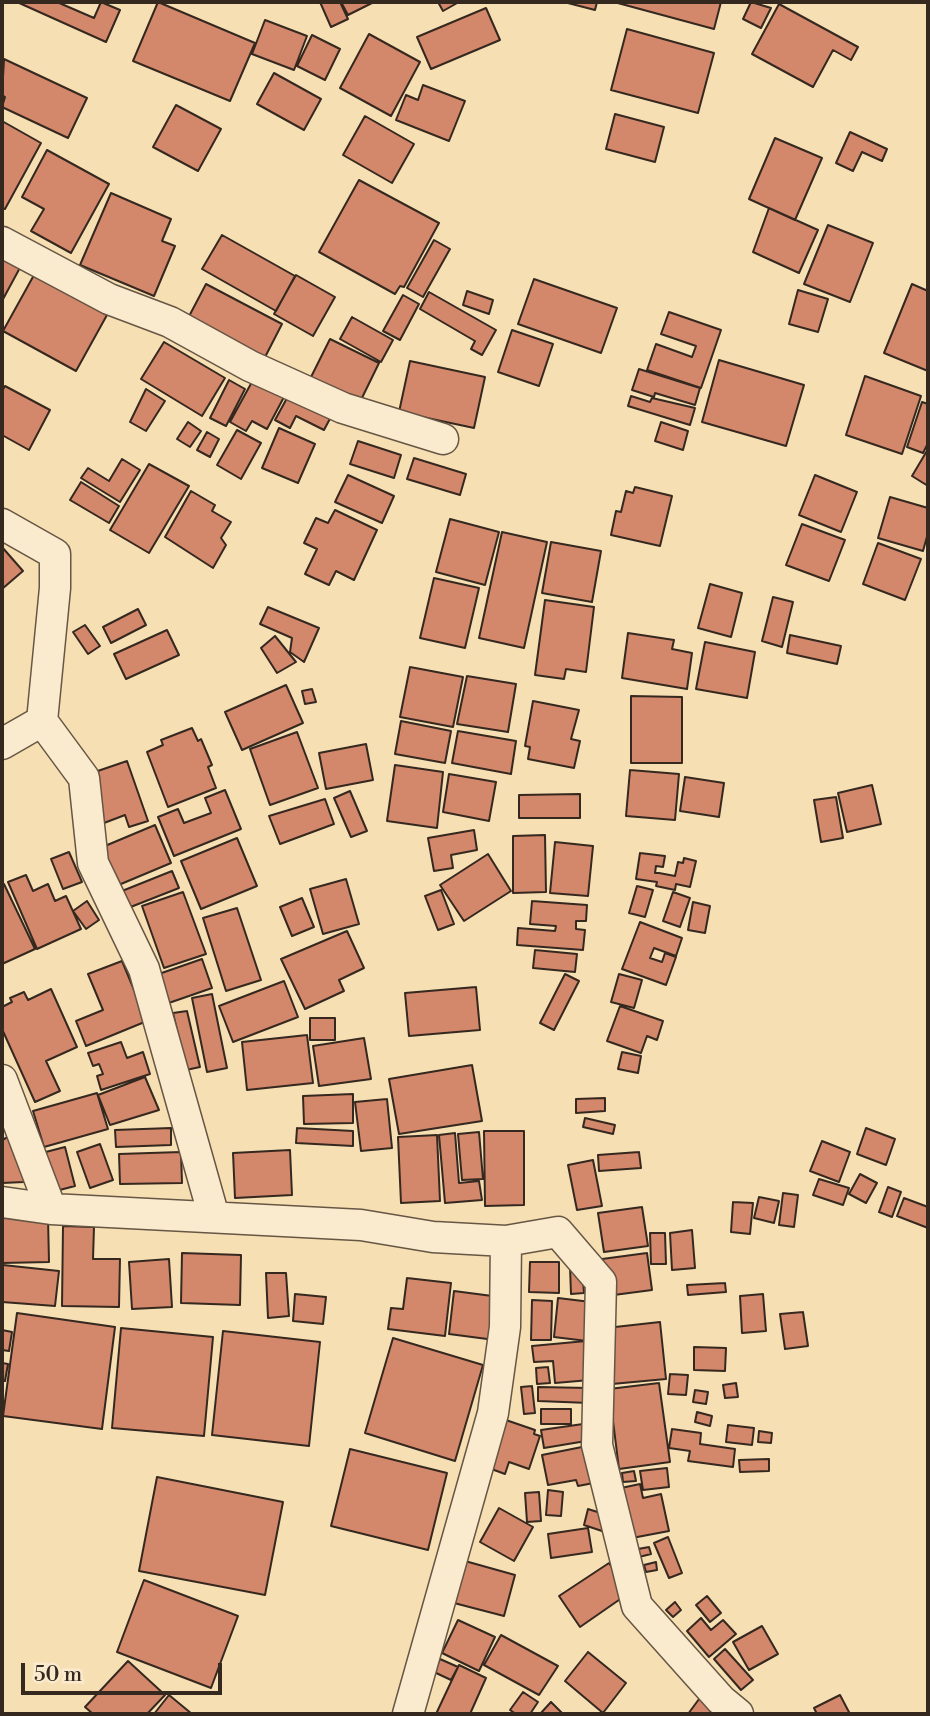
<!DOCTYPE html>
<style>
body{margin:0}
#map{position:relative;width:930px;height:1716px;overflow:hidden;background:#f7dfb4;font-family:"Libre Bodoni",serif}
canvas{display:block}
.frame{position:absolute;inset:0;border:4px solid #35281f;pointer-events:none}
.scale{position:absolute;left:21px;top:1663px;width:201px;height:32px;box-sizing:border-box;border:4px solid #35281f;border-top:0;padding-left:9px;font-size:21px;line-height:24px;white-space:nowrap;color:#35281f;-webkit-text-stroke:5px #faeace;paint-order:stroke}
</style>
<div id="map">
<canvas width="930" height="1716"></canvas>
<div class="frame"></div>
<div class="scale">50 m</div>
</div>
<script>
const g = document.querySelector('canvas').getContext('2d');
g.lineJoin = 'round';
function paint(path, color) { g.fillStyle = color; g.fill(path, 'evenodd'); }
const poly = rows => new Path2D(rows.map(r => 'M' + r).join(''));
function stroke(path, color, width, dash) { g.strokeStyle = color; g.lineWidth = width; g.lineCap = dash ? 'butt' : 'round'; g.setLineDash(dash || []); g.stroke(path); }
const building = poly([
 [17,2,57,2,94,18,101,2,120,10,106,42,17,2],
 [158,2,255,43,230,101,133,61,158,2],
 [320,2,340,2,348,19,331,27,320,2],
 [341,2,374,2,348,15,341,2],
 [438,2,459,2,443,11,438,2],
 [564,2,597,2,595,10,564,2],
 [614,2,721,2,714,29,614,2],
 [751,2,771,8,761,28,743,19,751,2],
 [779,4,858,47,851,60,833,50,813,87,752,54,779,4],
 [486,8,500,40,431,69,417,37,486,8],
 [265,20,307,36,294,70,252,54,265,20],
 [627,29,714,53,698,113,611,90,627,29],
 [369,34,420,62,391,116,340,88,369,34],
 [312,35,340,49,325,80,297,66,312,35],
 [4,59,87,98,68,138,2,107,5,97,2,95,4,59],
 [274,73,321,99,304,130,257,104,274,73],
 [423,85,465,101,449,141,396,120,406,95,418,100,423,85],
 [176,105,221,129,198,171,153,147,176,105],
 [615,114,664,127,655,162,606,149,615,114],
 [365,116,414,144,392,183,343,155,365,116],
 [2,121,41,143,5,209,2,208,2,121],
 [850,132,887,149,882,161,862,152,853,171,836,163,850,132],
 [775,138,822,158,795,220,749,199,775,138],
 [47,150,109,184,71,253,31,231,44,209,22,197,47,150],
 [359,180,439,223,404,287,400,286,395,294,319,252,359,180],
 [111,193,171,219,162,241,175,246,154,296,80,265,111,193],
 [769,208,818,230,799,273,753,252,769,208],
 [828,225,873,243,850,302,804,284,828,225],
 [222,235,295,276,276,311,202,269,222,235],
 [434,240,450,249,423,297,407,288,434,240],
 [2,252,22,264,2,301,2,252],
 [34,275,107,315,76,371,3,331,34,275],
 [296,275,335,297,313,336,274,314,296,275],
 [534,279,617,308,601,353,518,324,534,279],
 [206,284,282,324,262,363,186,322,206,284],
 [912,284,928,291,928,371,884,353,912,284],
 [798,290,828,299,818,332,789,324,798,290],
 [467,291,493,300,489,314,463,305,467,291],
 [429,292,496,330,482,355,471,349,475,341,420,309,429,292],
 [403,295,419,304,400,340,383,331,403,295],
 [669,312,721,330,701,388,647,370,656,344,692,357,696,346,661,334,669,312],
 [352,317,393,340,381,362,340,339,352,317],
 [512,330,553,344,539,386,498,372,512,330],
 [330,339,379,363,359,404,310,379,330,339],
 [164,342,225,378,202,416,141,379,164,342],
 [719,360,804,385,786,446,702,422,719,360],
 [410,361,485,377,474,428,399,412,410,361],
 [639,369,700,388,695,405,655,393,654,397,632,390,639,369],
 [865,376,921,396,902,454,846,435,865,376],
 [229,380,245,389,226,426,210,418,229,380],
 [253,380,284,397,267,429,252,421,246,431,230,422,253,380],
 [5,386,50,410,29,450,2,435,2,391,5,386],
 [146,389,165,401,146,431,130,422,146,389],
 [292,389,334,411,324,430,296,416,290,428,275,420,292,389],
 [631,396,650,402,652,398,695,408,690,425,628,406,631,396],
 [922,402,928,404,928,443,923,453,907,447,922,402],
 [188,422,201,431,190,447,177,439,188,422],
 [661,422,688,431,683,450,655,441,661,422],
 [279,428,315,444,298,483,262,468,279,428],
 [237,430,261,443,241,479,217,465,237,430],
 [207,432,219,439,210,457,197,450,207,432],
 [358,441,401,455,394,478,350,464,358,441],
 [928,449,928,486,912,476,928,449],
 [414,458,466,474,460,495,407,479,414,458],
 [122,459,140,470,120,502,81,478,88,468,109,481,122,459],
 [149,464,189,486,149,553,110,530,149,464],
 [348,475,394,496,382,523,335,502,348,475],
 [815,475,857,492,841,532,799,515,815,475],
 [81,482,119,506,109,523,70,500,81,482],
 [635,487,672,496,660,546,611,535,616,511,621,512,626,491,633,493,635,487],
 [191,491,215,505,212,511,231,522,221,538,226,545,213,568,165,537,191,491],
 [890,497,928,508,928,533,923,551,878,538,890,497],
 [335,510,377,530,354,580,336,571,329,585,305,574,317,549,304,543,316,518,328,523,335,510],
 [450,519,499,532,485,585,436,572,450,519],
 [802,524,845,540,829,581,786,565,802,524],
 [502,532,547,542,524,648,479,638,502,532],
 [551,542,601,551,592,602,542,593,551,542],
 [878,543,921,559,905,600,863,584,878,543],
 [2,547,23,571,2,589,2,547],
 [434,578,479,588,465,648,420,638,434,578],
 [710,584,742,593,731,637,698,628,710,584],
 [773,597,793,602,782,647,762,641,773,597],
 [545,600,594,607,586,672,566,669,564,679,535,675,545,600],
 [268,607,319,628,304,662,290,652,292,638,260,624,268,607],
 [138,609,146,625,111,643,103,627,138,609],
 [85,625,100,646,88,654,73,632,85,625],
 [167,630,179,655,126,679,114,654,167,630],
 [628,633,674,640,672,649,692,653,687,689,622,678,628,633],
 [790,635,841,646,837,664,787,653,790,635],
 [275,636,296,662,277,673,261,648,275,636],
 [705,642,755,652,747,698,696,689,705,642],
 [410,667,463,677,453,727,400,717,410,667],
 [467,676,516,684,508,732,457,724,467,676],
 [286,685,303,723,242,750,225,712,286,685],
 [312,689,316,702,305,704,302,691,312,689],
 [631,696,682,697,682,763,631,763,631,696],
 [533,701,579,710,571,739,580,741,574,768,528,759,530,747,525,746,533,701],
 [401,721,451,731,445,763,395,754,401,721],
 [192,728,198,741,201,739,212,765,208,767,216,788,168,807,147,752,163,745,161,740,192,728],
 [458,731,516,741,511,774,452,763,458,731],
 [297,732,318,788,270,805,250,749,297,732],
 [366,744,373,780,326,789,319,753,366,744],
 [127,761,148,821,129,827,125,815,104,823,86,775,127,761],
 [395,765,443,772,437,828,387,821,395,765],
 [630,770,679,774,675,820,626,816,630,770],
 [449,774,496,782,489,821,443,812,449,774],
 [685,777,724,783,719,817,680,811,685,777],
 [872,785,881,824,847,832,838,793,872,785],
 [225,790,241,829,174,856,158,817,178,809,184,823,211,813,205,798,225,790],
 [350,791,367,831,351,837,334,798,350,791],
 [580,794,580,818,519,818,519,795,580,794],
 [836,797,843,838,821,842,814,800,836,797],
 [325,799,334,824,280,844,269,816,325,799],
 [155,825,171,863,109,889,93,851,155,825],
 [474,830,477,850,451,855,453,868,434,871,428,838,474,830],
 [545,835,546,892,513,893,513,836,545,835],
 [237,838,257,886,201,909,181,861,237,838],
 [555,842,593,846,588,896,550,893,555,842],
 [69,852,82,882,63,889,51,859,69,852],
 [640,853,665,856,663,867,656,866,655,873,659,873,675,876,678,862,683,863,684,858,696,861,690,887,676,884,675,890,656,886,657,882,636,879,640,853],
 [488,854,511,891,464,921,440,885,488,854],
 [172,871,179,888,123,910,117,893,172,871],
 [26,875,33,891,48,884,55,901,66,896,81,929,37,949,8,882,26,875],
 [346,879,359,924,323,934,310,889,346,879],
 [4,884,35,949,2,964,2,885,4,884],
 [637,886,653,890,645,917,629,913,637,886],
 [441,890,454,924,438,930,425,896,441,890],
 [183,892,206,954,164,968,142,906,183,892],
 [673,892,690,898,680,927,663,921,673,892],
 [302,898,314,927,292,936,280,907,302,898],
 [87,901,99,920,86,929,73,911,87,901],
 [532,901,587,905,586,921,576,921,576,929,585,930,583,950,517,945,518,928,555,931,556,926,530,924,532,901],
 [693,902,710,906,705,933,688,930,693,902],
 [237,908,261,980,226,991,203,918,237,908],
 [640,922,682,938,676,956,654,948,650,958,662,962,665,953,676,957,666,985,622,969,640,922],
 [347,931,364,968,339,980,344,991,305,1009,281,959,347,931],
 [535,950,577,954,575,972,533,968,535,950],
 [202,959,212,988,163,1005,153,976,202,959],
 [122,961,147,1021,86,1046,76,1021,103,1010,88,974,122,961],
 [565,974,579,981,554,1030,540,1023,565,974],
 [619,974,642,980,634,1008,611,1002,619,974],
 [284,981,298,1017,233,1042,219,1006,284,981],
 [476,987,480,1030,409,1036,405,993,476,987],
 [51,989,77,1047,46,1061,60,1091,35,1102,2,1029,2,1007,12,1002,10,998,24,992,28,1000,51,989],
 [212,994,227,1068,207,1072,192,998,212,994],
 [620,1006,663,1021,657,1040,647,1036,641,1053,607,1041,620,1006],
 [187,1011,200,1067,186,1070,173,1013,187,1011],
 [310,1018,335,1018,335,1040,310,1040,310,1018],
 [307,1035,313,1083,247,1090,242,1042,307,1035],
 [364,1038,371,1079,319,1086,313,1046,364,1038],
 [121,1042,127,1058,143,1052,150,1074,101,1090,97,1076,103,1074,99,1064,93,1066,88,1053,121,1042],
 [622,1052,641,1056,638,1073,618,1069,622,1052],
 [472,1065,482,1121,399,1134,389,1079,472,1065],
 [145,1077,159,1110,110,1125,98,1095,145,1077],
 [97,1093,108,1129,44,1147,33,1111,97,1093],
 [353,1094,353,1123,304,1124,303,1096,353,1094],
 [605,1098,605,1111,576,1113,576,1099,605,1098],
 [387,1099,392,1148,361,1151,355,1102,387,1099],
 [585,1118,615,1125,613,1134,583,1127,585,1118],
 [171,1128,171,1145,116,1147,115,1130,171,1128],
 [297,1128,353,1131,353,1146,296,1143,297,1128],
 [866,1128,895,1139,886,1165,857,1154,866,1128],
 [484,1131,524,1131,524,1205,485,1206,484,1131],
 [479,1132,483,1179,462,1180,458,1134,479,1132],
 [455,1133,459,1183,479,1181,482,1200,445,1203,439,1135,455,1133],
 [437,1135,440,1201,401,1203,398,1137,437,1135],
 [8,1137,22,1137,24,1182,2,1183,2,1140,8,1137],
 [822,1141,850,1152,839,1182,810,1171,822,1141],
 [100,1144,113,1180,90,1188,77,1152,100,1144],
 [65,1147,75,1186,48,1193,38,1154,65,1147],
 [290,1150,292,1195,235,1198,233,1153,290,1150],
 [181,1152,182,1183,120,1184,119,1154,181,1152],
 [639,1152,641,1168,599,1171,598,1155,639,1152],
 [593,1160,602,1206,577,1210,568,1165,593,1160],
 [860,1174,877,1183,866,1203,849,1194,860,1174],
 [819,1179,849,1188,843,1205,813,1195,819,1179],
 [888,1187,901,1192,892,1217,879,1212,888,1187],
 [783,1193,798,1195,794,1227,779,1225,783,1193],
 [759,1197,779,1201,774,1223,754,1218,759,1197],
 [904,1198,928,1207,928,1228,897,1216,904,1198],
 [733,1202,753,1203,750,1234,731,1232,733,1202],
 [642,1207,648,1246,604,1252,598,1213,642,1207],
 [2,1217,48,1217,49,1262,2,1263,2,1217],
 [63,1226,94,1227,93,1259,120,1259,119,1307,62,1306,63,1226],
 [692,1230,695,1268,672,1270,670,1233,692,1230],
 [650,1233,665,1233,666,1264,651,1264,650,1233],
 [182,1253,241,1255,240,1305,181,1303,182,1253],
 [647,1253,652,1290,606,1296,602,1259,647,1253],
 [169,1259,172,1307,132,1309,129,1262,169,1259],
 [530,1262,559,1262,559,1293,529,1292,530,1262],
 [3,1265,59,1271,55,1306,2,1302,3,1265],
 [582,1266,584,1293,571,1294,570,1267,582,1266],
 [266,1273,286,1273,289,1316,268,1318,266,1273],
 [407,1278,451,1283,445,1336,388,1329,391,1308,403,1309,407,1278],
 [725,1283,726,1292,688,1295,687,1285,725,1283],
 [454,1291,500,1297,495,1340,449,1334,454,1291],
 [295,1294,326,1297,323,1324,293,1321,295,1294],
 [763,1294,766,1331,742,1333,740,1296,763,1294],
 [558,1298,591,1302,587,1341,554,1337,558,1298],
 [532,1300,552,1301,551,1340,531,1340,532,1300],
 [803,1312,808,1346,785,1349,780,1314,803,1312],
 [17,1313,115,1327,102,1429,3,1416,17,1313],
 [660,1322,666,1379,612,1384,606,1328,660,1322],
 [121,1328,213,1337,204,1436,112,1428,121,1328],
 [2,1330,12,1332,9,1351,2,1350,2,1330],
 [223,1331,320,1342,309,1446,212,1435,223,1331],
 [393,1338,483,1365,455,1461,365,1433,393,1338],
 [586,1341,590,1380,555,1383,553,1361,534,1362,532,1346,586,1341],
 [694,1347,726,1348,725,1371,694,1370,694,1347],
 [2,1363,8,1364,5,1381,2,1380,2,1363],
 [548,1367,550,1383,537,1384,536,1368,548,1367],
 [670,1374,688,1375,686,1395,668,1394,670,1374],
 [659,1383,670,1462,619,1469,609,1389,659,1383],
 [736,1383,738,1397,725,1398,723,1385,736,1383],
 [532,1386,535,1413,524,1414,521,1387,532,1386],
 [538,1387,589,1388,589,1403,538,1401,538,1387],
 [695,1390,708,1392,706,1404,693,1402,695,1390],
 [541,1409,571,1409,571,1424,541,1424,541,1409],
 [697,1412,712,1416,710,1426,695,1422,697,1412],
 [503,1419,535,1430,534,1434,540,1436,529,1469,509,1462,505,1474,486,1467,503,1419],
 [583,1424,586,1441,544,1448,541,1430,583,1424],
 [728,1425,754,1428,752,1445,726,1442,728,1425],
 [672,1429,701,1433,700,1444,735,1449,733,1467,688,1461,690,1451,669,1448,672,1429],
 [759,1431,772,1433,771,1443,758,1442,759,1431],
 [592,1445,599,1482,578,1486,576,1480,548,1485,542,1455,592,1445],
 [350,1449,447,1473,428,1550,331,1526,350,1449],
 [769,1459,769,1471,740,1472,739,1460,769,1459],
 [667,1468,669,1487,643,1490,640,1471,667,1468],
 [634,1471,636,1481,623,1482,622,1473,634,1471],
 [157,1477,283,1502,265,1595,139,1571,157,1477],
 [640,1484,643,1498,661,1494,669,1531,632,1538,621,1488,640,1484],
 [548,1490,563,1492,561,1516,546,1515,548,1490],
 [539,1492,541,1521,527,1522,525,1493,539,1492],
 [499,1508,533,1527,514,1561,480,1542,499,1508],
 [588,1509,607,1515,602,1531,584,1525,588,1509],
 [588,1528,592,1552,551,1558,548,1534,588,1528],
 [668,1537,682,1573,669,1578,654,1543,668,1537],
 [649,1547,651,1554,639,1557,638,1549,649,1547],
 [465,1561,515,1575,504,1616,454,1603,465,1561],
 [656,1562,657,1570,646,1572,644,1565,656,1562],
 [609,1563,629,1593,580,1627,559,1596,609,1563],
 [144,1580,238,1616,211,1688,117,1652,144,1580],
 [707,1596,721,1613,710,1622,696,1605,707,1596],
 [675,1602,681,1610,673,1617,666,1610,675,1602],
 [701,1618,711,1630,723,1620,736,1634,709,1657,687,1631,701,1618],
 [458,1620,495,1637,479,1671,442,1653,458,1620],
 [762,1626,778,1654,749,1670,733,1642,762,1626],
 [501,1635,558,1666,539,1695,484,1665,501,1635],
 [725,1649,753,1680,741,1690,714,1659,725,1649],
 [588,1652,626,1683,603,1713,565,1681,588,1652],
 [440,1659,458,1667,451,1680,434,1672,440,1659],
 [128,1661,165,1695,147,1714,93,1714,85,1707,128,1661],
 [459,1665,486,1678,470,1714,436,1714,459,1665],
 [523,1692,538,1702,530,1714,516,1714,510,1710,523,1692],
 [169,1695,192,1714,154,1714,169,1695],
 [702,1695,717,1707,712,1714,688,1714,702,1695],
 [840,1695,850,1714,817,1714,814,1708,840,1695],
 [551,1702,563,1714,540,1714,551,1702]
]);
paint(building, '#d3876b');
stroke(building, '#35281f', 2);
const street = poly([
 [2,242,109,299,170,322,250,366,343,408,443,439],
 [2,524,55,554,55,588,42,721],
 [2,744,42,721,84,778,93,863,144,969,214,1217],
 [2,1080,51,1209],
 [2,1202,51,1209,361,1225,433,1237,506,1241,558,1232,601,1282,597,1445,637,1606,721,1700,738,1714],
 [408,1714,493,1413,505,1327,506,1241]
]);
stroke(street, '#665644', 33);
stroke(street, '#faeace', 30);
</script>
